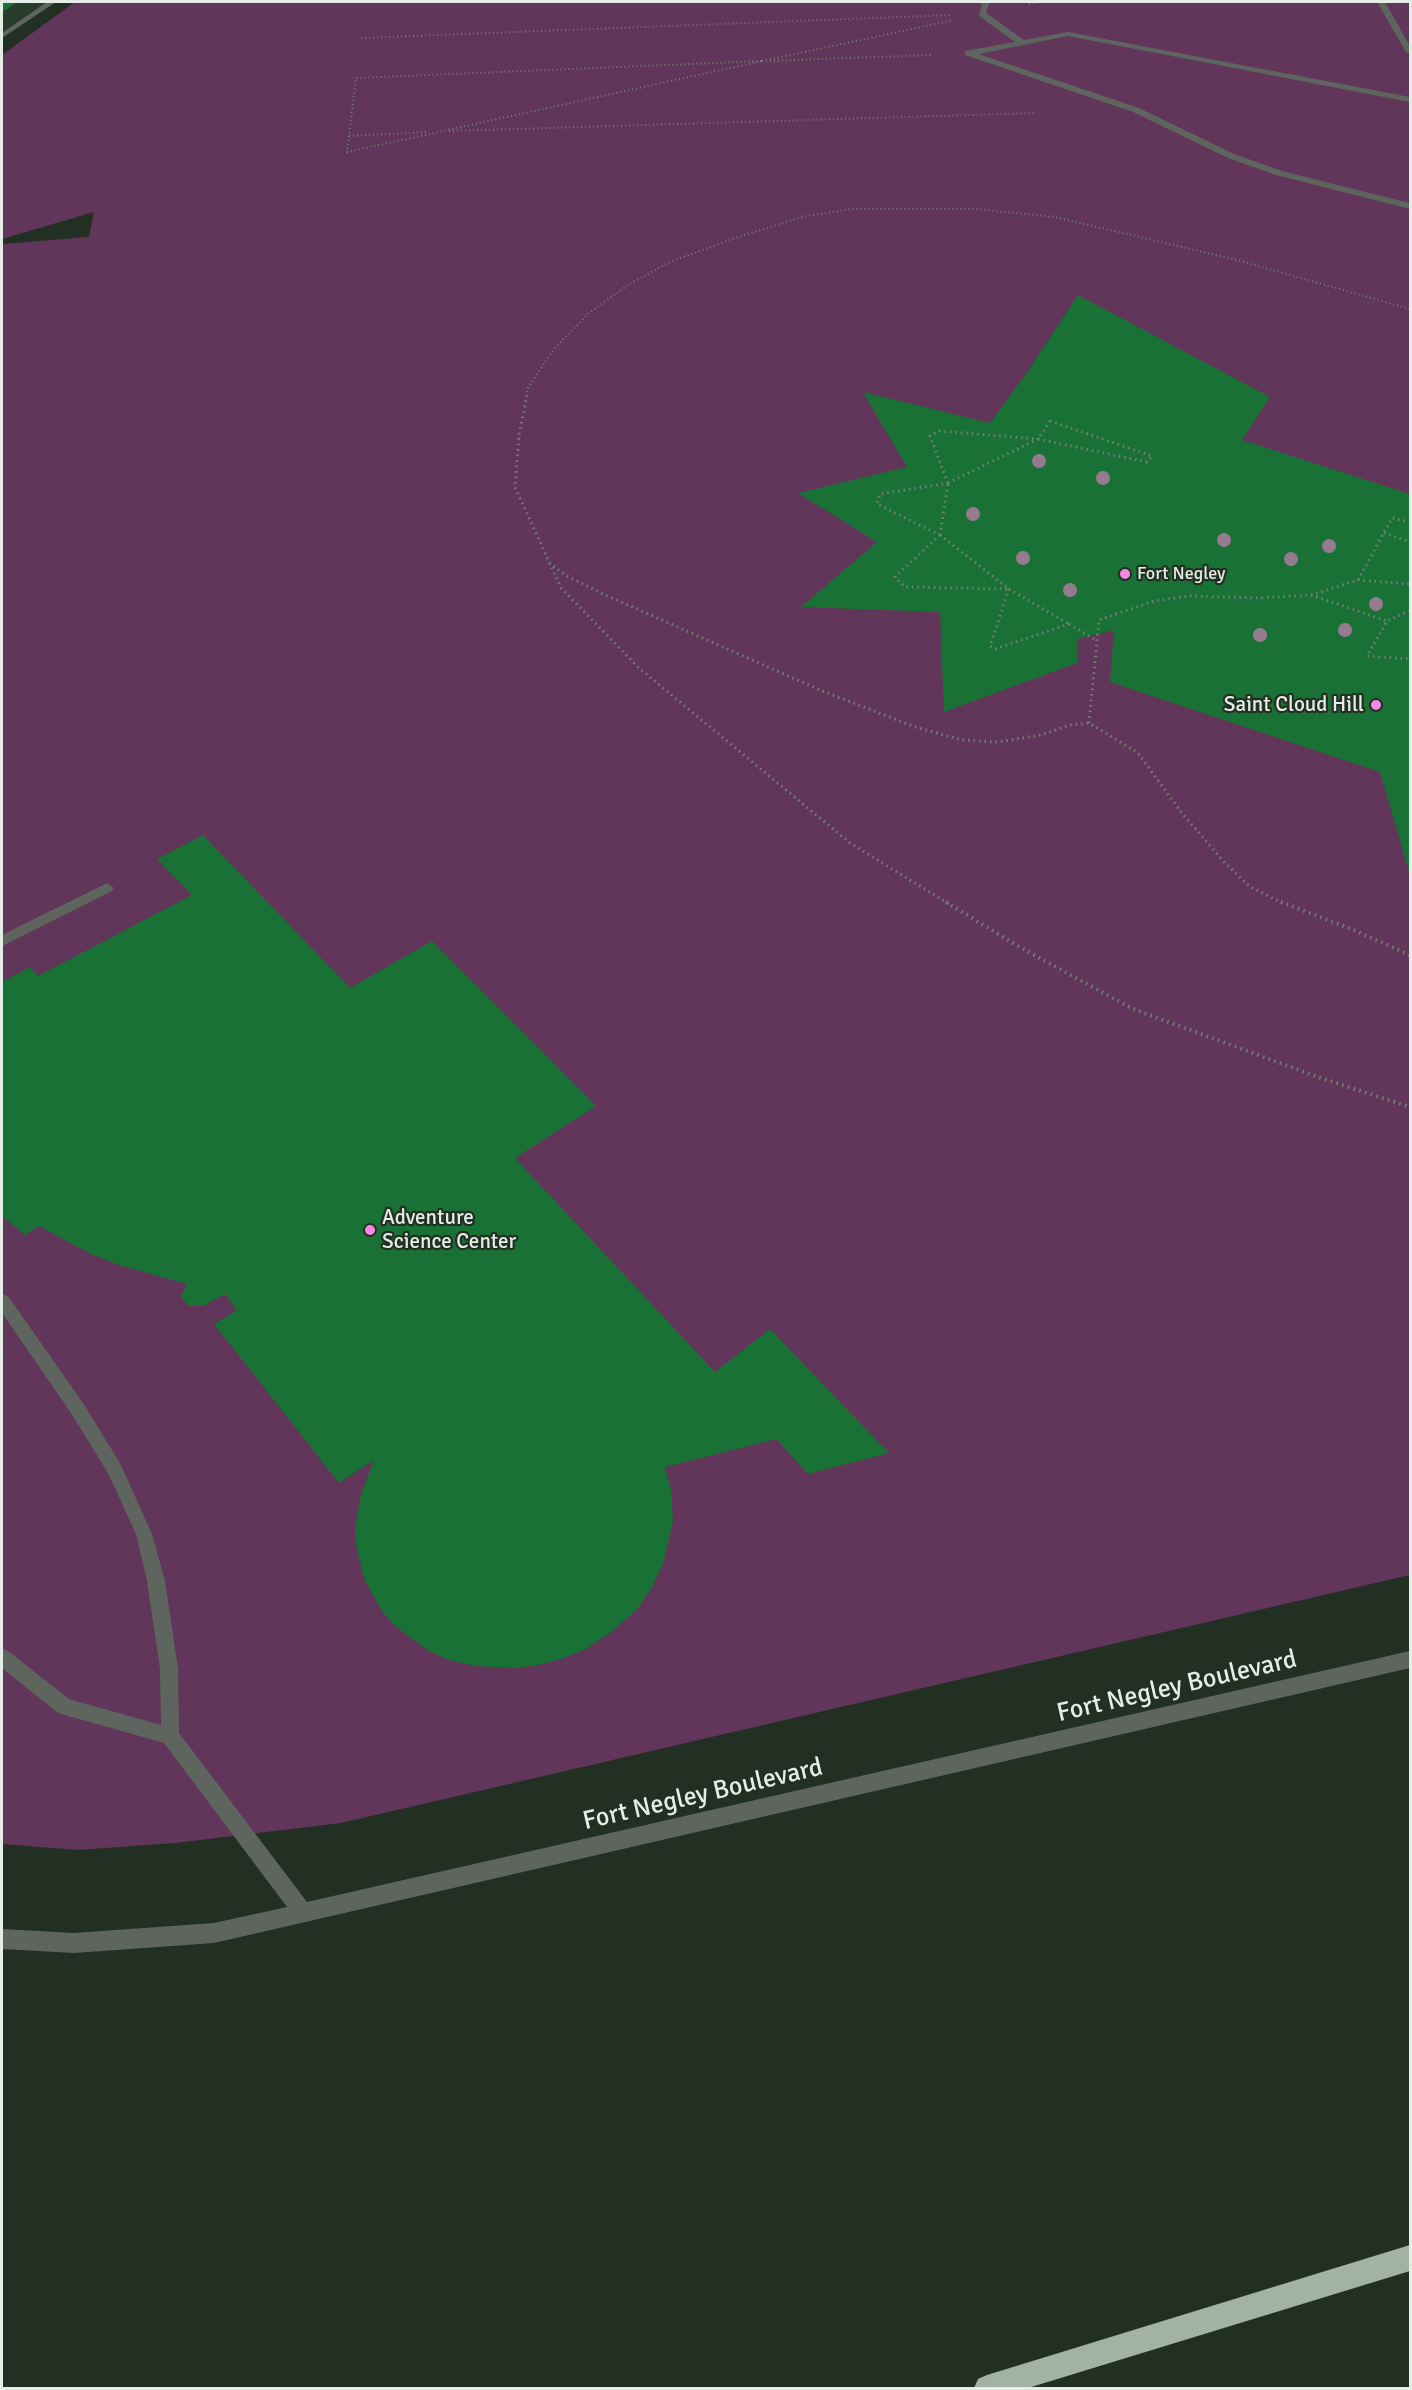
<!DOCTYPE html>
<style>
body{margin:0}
#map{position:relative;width:1412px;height:2390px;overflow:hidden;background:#223024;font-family:Signika,sans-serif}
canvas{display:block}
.frame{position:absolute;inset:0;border:3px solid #e5eee6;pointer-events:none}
</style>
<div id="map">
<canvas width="1412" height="2390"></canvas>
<div class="frame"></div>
</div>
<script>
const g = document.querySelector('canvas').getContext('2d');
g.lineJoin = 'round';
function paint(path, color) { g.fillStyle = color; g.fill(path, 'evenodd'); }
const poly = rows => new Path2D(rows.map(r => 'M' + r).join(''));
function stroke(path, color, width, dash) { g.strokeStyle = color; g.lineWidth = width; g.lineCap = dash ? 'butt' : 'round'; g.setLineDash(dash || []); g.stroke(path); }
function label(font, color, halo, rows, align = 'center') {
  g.font = font + ' Signika,sans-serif'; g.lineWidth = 4.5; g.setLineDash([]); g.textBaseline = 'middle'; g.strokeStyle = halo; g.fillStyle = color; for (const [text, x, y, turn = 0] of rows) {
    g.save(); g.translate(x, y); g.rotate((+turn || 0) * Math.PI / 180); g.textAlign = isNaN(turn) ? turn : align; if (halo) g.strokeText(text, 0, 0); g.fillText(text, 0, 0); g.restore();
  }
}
paint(poly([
 [2,2,52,2,2,36]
]), '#283c2c');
paint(poly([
 [75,2,1410,2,1410,1575,341,1823,175,1843,78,1850,2,1844,2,244,89,237,94,212,2,239,2,55]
]), '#62355a');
paint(poly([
 [2,2,18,2,2,12],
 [1078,295,1270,397,1242,440,1410,494,1410,875,1380,772,1110,682,1114,630,1077,639,1077,663,944,712,940,612,801,607,877,542,798,493,907,467,863,392,990,423,1023,378],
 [203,835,350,988,432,941,596,1106,515,1158,715,1372,770,1329,889,1453,808,1474,776,1439,665,1467,671,1490,673,1522,663,1564,651,1589,638,1608,613,1631,586,1649,564,1658,539,1665,515,1668,475,1666,449,1660,427,1650,394,1625,382,1611,365,1581,356,1546,355,1527,361,1494,374,1460,339,1483,214,1324,237,1310,225,1294,203,1306,188,1306,181,1296,187,1284,119,1265,89,1253,39,1226,25,1235,2,1216,2,982,30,967,38,976,192,895,157,859]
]), '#1a7135');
stroke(poly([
 [1029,4,1039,2],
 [361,38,951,15],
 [762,61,347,152,356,78,762,61],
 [762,61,954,20],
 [762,61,934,55],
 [449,131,1035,113],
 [349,136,426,132],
 [526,396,528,388,553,350,589,313,628,285,670,262,735,238,806,216,852,209,975,209,1055,217,1237,260,1410,309]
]), '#748076', 2, [1, 3]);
stroke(poly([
 [527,395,519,435,515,487,561,588,639,668,850,843,949,904],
 [1050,421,1152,456,1147,462,1038,439,1050,421],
 [948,483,930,436,939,431,1038,439],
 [948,483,1038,439],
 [1384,533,1410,542],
 [940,535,1009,589],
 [940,535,895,577,905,587,1009,589],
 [940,535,877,504,880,494,948,483],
 [940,535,948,483],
 [549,563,567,576,601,593,820,690,915,727,962,740,997,742,1041,735,1070,725,1089,723,1138,753,1181,812,1224,862,1249,886,1284,904],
 [1358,580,1392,518,1410,522],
 [1009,589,1069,624],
 [1009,589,990,646,995,649,1069,624],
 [1311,595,1387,621],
 [1410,611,1387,621,1367,656,1410,659],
 [1069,624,1096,640],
 [1089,723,1099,620,1154,601,1190,596,1258,598,1311,595,1358,580,1410,584]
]), '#748076', 3, [1.5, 4]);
stroke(poly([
 [946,902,1016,945,1133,1009,1318,1077,1410,1107],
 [1281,902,1349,928,1410,955]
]), '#748076', 4, [1.5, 4.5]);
paint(poly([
 [47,2,56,2,2,38,2,33,47,2],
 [982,2,990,2,986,13,1024,40,1068,32,1410,97,1410,102,1068,36,979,54,1139,108,1234,154,1282,171,1410,203,1410,209,1276,175,1228,158,1133,112,965,55,965,51,1015,42,979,16,982,2],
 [1377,2,1385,2,1410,46,1410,54,1406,52,1377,2],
 [107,883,114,888,112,891,2,946,2,935,107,883],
 [2,1294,8,1296,83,1403,120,1463,152,1534,165,1581,178,1669,179,1733,307,1902,1410,1651,1410,1668,214,1943,74,1953,2,1949,2,1929,74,1933,214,1923,287,1907,164,1743,58,1713,2,1668,2,1648,8,1651,69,1699,161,1725,160,1669,147,1581,136,1534,108,1473,71,1413,2,1313,2,1294]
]), '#5e655f');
paint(poly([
 [1410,2245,1410,2271,1028,2388,974,2388,978,2379,987,2375,1410,2245]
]), '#a2b3a4');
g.fillStyle = '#967b90';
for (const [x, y] of [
 [1039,461],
 [1103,478],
 [973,514],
 [1224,540],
 [1329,546],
 [1023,558],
 [1291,559],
 [1070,590],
 [1376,604],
 [1345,630],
 [1260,635]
]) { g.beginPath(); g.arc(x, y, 7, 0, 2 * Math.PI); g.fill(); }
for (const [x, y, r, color] of [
 [1125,574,6,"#fa87e7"],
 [1376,705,6,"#fa87e7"],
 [370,1230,6,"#fa87e7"]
]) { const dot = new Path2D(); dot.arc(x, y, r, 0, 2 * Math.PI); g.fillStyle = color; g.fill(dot); stroke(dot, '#223024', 2); }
label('18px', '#e5eee6', '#223024', [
 ["Fort Negley",1137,574]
], 'left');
label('21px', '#e5eee6', '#223024', [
 ["Saint Cloud Hill",1364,705],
 ["Adventure",382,1218,"left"],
 ["Science Center",382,1242,"left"]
], 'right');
label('26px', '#e5eee6', '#223024', [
 ["Fort Negley Boulevard",1177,1687,-13],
 ["Fort Negley Boulevard",703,1795,-13]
]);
</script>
